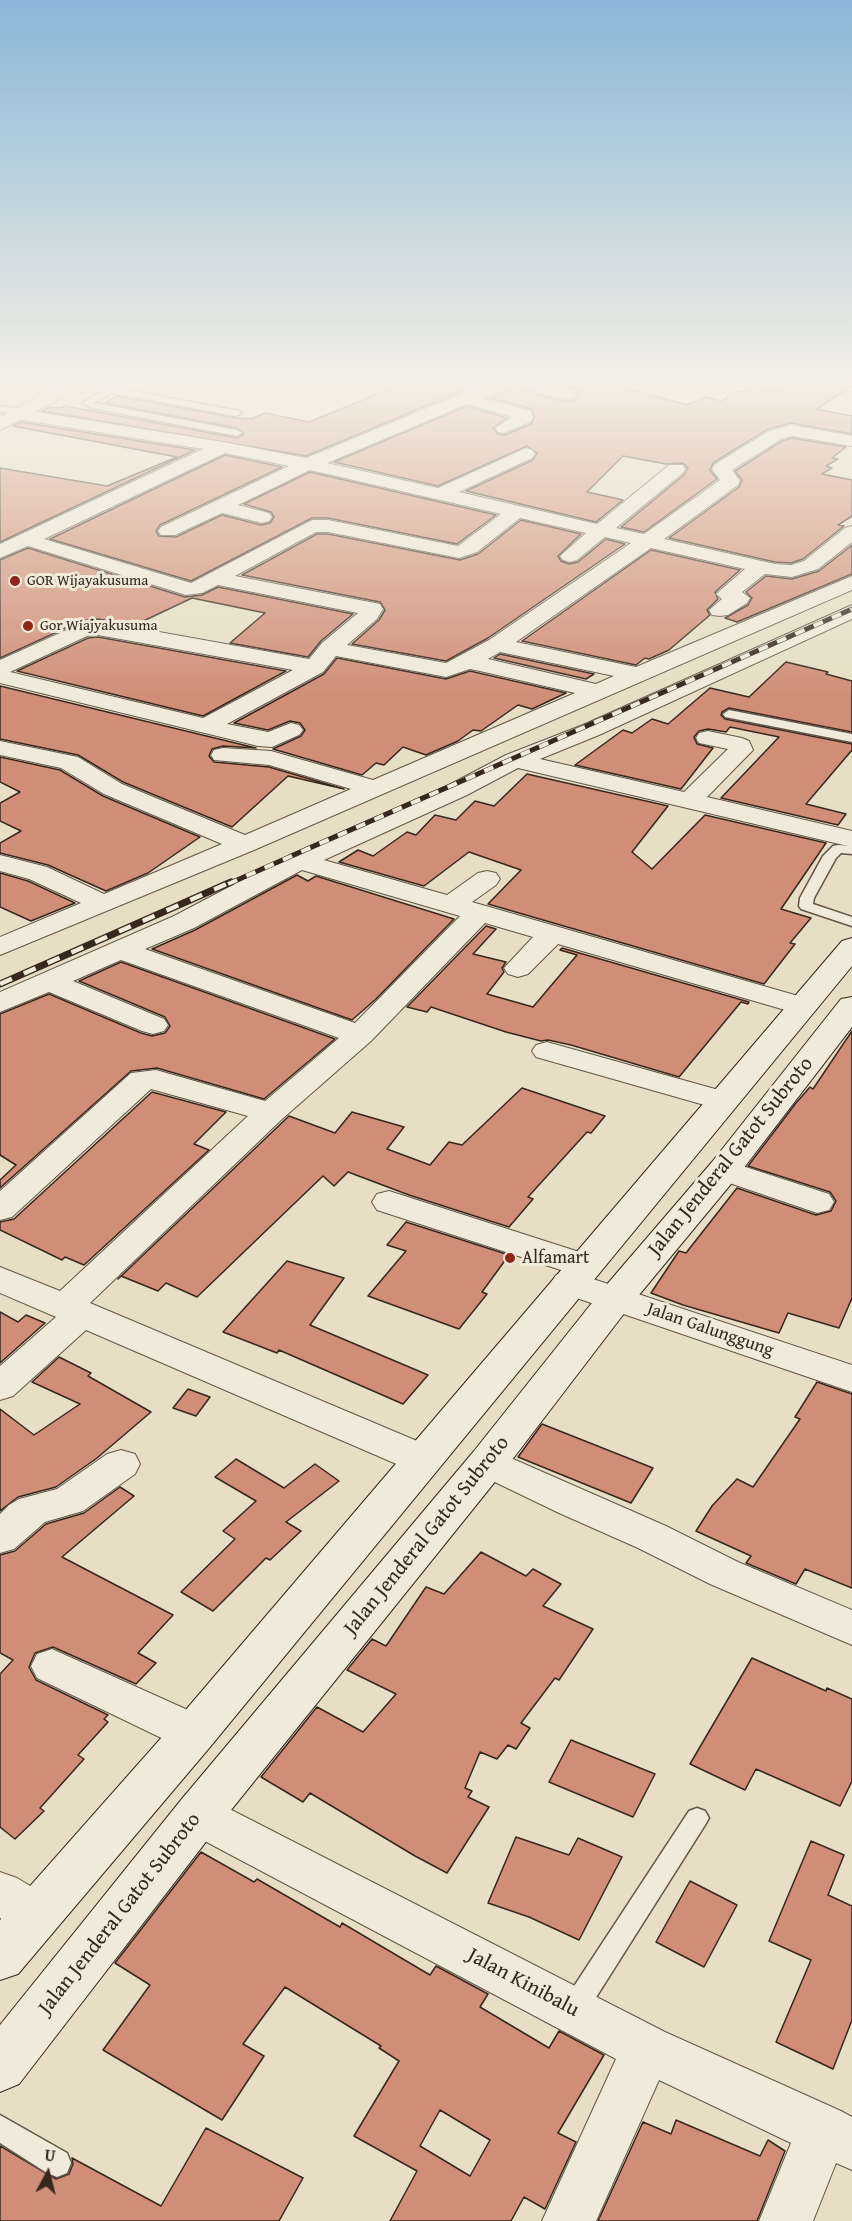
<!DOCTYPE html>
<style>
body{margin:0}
#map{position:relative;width:852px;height:2221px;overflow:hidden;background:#e7dec5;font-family:"Gentium Book Plus",serif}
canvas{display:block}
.north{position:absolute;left:18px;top:2143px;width:60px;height:60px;-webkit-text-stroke:4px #efead9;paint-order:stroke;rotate:7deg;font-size:16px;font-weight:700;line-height:24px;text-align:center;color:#37271d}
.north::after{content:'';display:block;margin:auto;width:21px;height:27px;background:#37271d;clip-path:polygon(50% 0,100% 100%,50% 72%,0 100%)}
</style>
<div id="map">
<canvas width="852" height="2221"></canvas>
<div class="north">U</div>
</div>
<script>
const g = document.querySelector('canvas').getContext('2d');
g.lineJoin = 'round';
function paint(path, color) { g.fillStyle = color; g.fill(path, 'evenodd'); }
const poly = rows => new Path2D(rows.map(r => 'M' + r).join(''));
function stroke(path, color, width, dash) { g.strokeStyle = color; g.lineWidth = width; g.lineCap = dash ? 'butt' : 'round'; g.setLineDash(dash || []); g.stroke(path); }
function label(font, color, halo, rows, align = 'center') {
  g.font = font + ' "Gentium Book Plus",serif'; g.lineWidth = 6; g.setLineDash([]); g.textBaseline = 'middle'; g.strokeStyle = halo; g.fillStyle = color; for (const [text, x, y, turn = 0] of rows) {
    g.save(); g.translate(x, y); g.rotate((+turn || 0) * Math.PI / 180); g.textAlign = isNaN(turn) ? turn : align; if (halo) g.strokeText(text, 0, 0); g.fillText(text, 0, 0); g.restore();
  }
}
const building = poly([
 [397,386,474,386,306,456,42,411,50,407,60,408,65,406,237,438,244,434,237,428,105,403,117,396,236,418,251,419,265,413,309,422,397,386],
 [507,386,525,386,528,392,568,402,576,400,579,395,575,389,566,386,618,386,687,405,705,397,722,401,734,391,742,392,750,386,777,389,781,386,852,386,817,409,852,416,852,434,791,423,768,429,713,463,710,470,717,479,644,532,621,527,684,475,688,468,683,463,666,464,623,456,587,492,623,500,596,522,466,491,533,460,537,453,527,446,438,486,334,462,467,406,507,418,493,428,498,434,505,435,531,424,535,417,532,409,490,398,504,392,507,386],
 [21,422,195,450,0,542,0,468,107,486,177,457,13,426,21,422],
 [792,438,846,447,832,458,838,459,826,466,832,468,822,474,852,480,852,516,838,525,844,526,803,559,791,563,775,562,669,538,739,487,742,480,735,471,782,441,792,438],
 [225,455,282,467,160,525,156,531,159,536,176,537,222,515,261,525,270,523,274,517,271,512,244,504,310,472,496,515,457,544,328,518,312,518,191,581,50,539,225,455],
 [521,520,581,534,558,556,561,561,569,564,578,562,606,539,625,544,488,638,446,661,352,644,379,620,385,610,380,602,242,575,317,534,328,534,460,560,478,554,521,520],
 [852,545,852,574,737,622,725,618,748,605,752,598,746,592,766,576,792,579,819,571,852,545],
 [28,548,185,597,202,595,218,587,353,614,321,641,308,657,230,643,265,613,192,598,135,625,98,619,81,621,0,658,0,560,28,548],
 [651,550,740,570,715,592,718,599,707,610,710,615,669,650,649,659,645,658,636,665,522,641,651,550],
 [98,637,286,671,203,716,17,671,88,638,98,637],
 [500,654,594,674,586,679,494,658,500,654],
 [337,658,446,679,470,671,566,693,532,709,518,705,481,731,473,730,458,741,426,755,403,747,384,765,376,763,362,775,273,749,301,736,305,730,300,723,290,721,268,730,234,723,324,674,337,658],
 [786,662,828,672,826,674,852,681,852,732,729,708,722,712,721,715,725,719,852,744,852,750,806,804,846,814,838,825,721,798,779,737,730,727,726,732,708,729,699,731,694,737,697,744,713,748,681,789,575,765,623,730,632,733,652,719,668,724,710,688,749,697,786,662],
 [0,686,256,748,223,746,212,749,209,756,214,762,269,767,344,789,288,776,232,827,123,782,78,755,0,739,0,686],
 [0,757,60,770,103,796,200,837,148,873,106,891,48,865,0,853,0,843,21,831,0,821,0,803,20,792,0,782,0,757],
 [527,774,668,806,632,852,652,869,705,815,826,843,781,909,811,918,790,943,795,944,764,984,488,904,521,870,469,852,424,886,339,862,358,850,373,856,407,832,416,835,435,815,456,820,475,801,494,806,527,774],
 [0,873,28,881,75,903,31,921,0,907,0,873],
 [297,875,308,881,316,876,454,919,376,999,352,1020,152,949,195,930,297,875],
 [486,926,496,929,473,954,506,962,502,968,504,972,487,994,533,1007,577,955,560,950,562,948,749,1002,748,1004,741,1002,679,1077,571,1045,548,1040,541,1041,506,1032,431,1007,427,1012,407,1007,486,926],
 [121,962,335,1039,264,1099,157,1068,131,1071,0,1188,0,1180,16,1165,0,1155,0,1014,49,994,141,1033,152,1036,165,1033,170,1026,165,1017,79,981,121,962],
 [852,1031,852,1298,839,1328,788,1313,779,1333,683,1305,651,1293,679,1251,686,1253,737,1188,816,1215,831,1211,836,1201,830,1192,748,1166,796,1103,810,1087,813,1089,852,1031],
 [522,1088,605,1116,591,1133,587,1132,528,1197,533,1199,509,1227,409,1195,348,1172,334,1186,323,1176,197,1297,166,1283,158,1291,121,1276,118,1279,289,1116,335,1133,352,1112,404,1127,387,1149,430,1165,449,1142,462,1145,522,1088],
 [152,1092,226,1112,194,1144,209,1150,84,1265,65,1257,62,1260,0,1230,0,1222,14,1219,152,1092],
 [406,1222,509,1255,482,1292,487,1294,459,1329,368,1296,406,1251,387,1245,406,1222],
 [287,1261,344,1278,310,1325,428,1375,403,1404,279,1350,277,1353,223,1332,287,1261],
 [0,1312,18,1322,26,1315,45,1323,0,1363,0,1312],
 [59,1357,91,1373,88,1376,151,1412,97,1458,56,1487,18,1497,0,1511,0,1409,34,1435,80,1404,32,1382,59,1357],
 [817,1382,852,1394,852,1588,805,1569,796,1584,746,1563,751,1556,696,1531,712,1506,737,1479,753,1487,800,1419,795,1417,817,1382],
 [188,1389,210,1397,196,1416,173,1408,188,1389],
 [542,1424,653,1468,631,1503,518,1457,542,1424],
 [236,1459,284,1488,315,1464,339,1481,286,1522,301,1531,270,1560,266,1558,213,1611,181,1592,235,1539,223,1531,256,1501,215,1477,236,1459],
 [120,1487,134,1496,62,1557,173,1615,138,1653,156,1663,136,1684,53,1647,35,1653,29,1667,36,1680,108,1715,104,1719,108,1722,78,1755,84,1759,40,1808,44,1811,15,1839,0,1827,0,1674,13,1660,0,1653,0,1555,15,1551,46,1524,84,1513,120,1487],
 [481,1552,526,1576,533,1569,561,1584,543,1606,593,1629,559,1680,555,1678,521,1723,530,1728,516,1749,508,1745,497,1759,480,1752,465,1788,472,1791,468,1797,489,1807,447,1873,415,1856,310,1793,303,1802,261,1777,317,1707,363,1732,396,1694,347,1670,372,1639,386,1646,426,1587,444,1594,481,1552],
 [752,1658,826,1691,827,1688,852,1699,852,1781,840,1806,756,1769,745,1790,690,1764,752,1658],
 [571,1740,655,1774,633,1817,549,1782,571,1740],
 [516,1837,569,1855,578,1838,622,1857,579,1940,529,1917,488,1903,516,1837],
 [811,1841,844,1855,828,1895,852,1906,852,2020,833,2069,776,2042,811,1960,769,1941,811,1841],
 [201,1852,254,1882,257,1879,340,1927,342,1923,430,1975,436,1966,488,1994,480,2007,549,2048,559,2031,604,2055,558,2133,576,2142,545,2209,524,2197,511,2221,390,2221,417,2171,354,2136,399,2061,379,2048,381,2046,285,1987,243,2044,264,2056,222,2120,103,2050,150,1985,115,1963,201,1852],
 [440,2110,490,2140,470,2176,420,2146,440,2110],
 [690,1881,737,1905,704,1967,656,1942,690,1881],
 [676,2120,760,2156,768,2140,785,2151,757,2221,598,2221,643,2122,671,2134,676,2120],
 [206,2128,303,2178,279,2221,0,2221,0,2146,56,2179,69,2174,73,2164,72,2158,161,2206,206,2128]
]);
paint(building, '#d08e78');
stroke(building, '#37271d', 1.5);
const service = poly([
 [85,386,106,386,239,411,241,413,236,416,112,393,94,403,237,430,242,433,237,436,92,408,82,403,102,391,85,386],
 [0,406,23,409,28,412,23,415,0,412,0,406],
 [729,710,852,734,852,742,725,717,723,714,729,710],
 [838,845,852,846,852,854,841,853,836,858,814,898,813,904,852,917,852,926,801,909,799,906,800,898,823,856,833,846,838,845],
 [697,1808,705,1811,709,1818,705,1825,583,2018,574,2021,565,2018,561,2009,565,2000,689,1811,697,1808],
 [0,2115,67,2153,71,2163,67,2173,57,2177,47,2173,0,2143,0,2115]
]);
const minor = poly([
 [481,386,505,386,503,390,483,398,531,411,533,418,530,422,504,433,498,432,495,428,512,417,467,404,327,463,438,488,526,448,532,450,535,454,532,458,459,492,597,524,669,465,683,465,685,469,683,473,616,528,644,534,720,480,712,469,714,465,769,431,791,425,852,436,852,446,792,436,781,439,732,470,740,481,738,485,664,539,775,564,791,565,804,561,845,528,852,526,852,542,818,569,792,577,765,574,742,592,750,598,747,603,728,615,720,616,712,615,709,610,722,599,716,594,745,569,651,548,516,642,636,667,852,576,852,590,254,850,0,955,0,937,81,903,29,879,0,871,0,855,47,867,104,894,222,844,104,794,61,768,0,755,0,741,78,757,122,784,245,835,351,789,269,765,214,760,211,755,214,750,223,748,271,751,373,780,575,693,480,671,470,669,446,677,336,656,323,672,227,724,268,732,291,723,299,725,303,730,299,735,272,747,258,746,0,683,0,660,82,623,98,621,309,659,322,643,358,613,218,585,202,593,186,595,28,546,0,558,0,544,203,449,18,419,12,418,9,414,12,410,18,409,223,442,306,458,481,386],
 [225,453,289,466,161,527,158,531,161,535,175,535,222,513,262,523,269,521,272,517,269,513,238,505,310,470,501,514,458,546,328,520,312,520,191,583,44,539,225,453],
 [520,518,586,533,560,556,563,560,570,562,577,560,605,537,631,543,489,640,446,663,347,645,377,619,383,609,380,604,235,576,316,532,328,532,459,558,477,552,520,518],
 [98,635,293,670,203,718,10,672,87,636,98,635],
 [500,652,614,676,596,684,488,659,500,652],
 [527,386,556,386,574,391,577,395,574,399,568,400,529,390,527,386],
 [852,605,852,619,599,735,540,759,684,792,728,749,699,743,696,738,699,733,708,731,742,738,749,741,753,750,707,797,852,831,852,847,518,768,467,795,324,860,447,895,478,873,487,871,496,873,500,879,496,885,472,902,812,1000,817,1006,812,1012,802,1015,792,1012,558,944,528,974,518,977,508,974,504,968,533,937,485,923,371,1041,281,1120,90,1303,436,1449,441,1459,436,1469,422,1473,408,1469,86,1330,13,1396,0,1400,0,1366,56,1317,0,1293,0,1267,60,1291,248,1116,151,1089,12,1217,0,1220,0,1191,131,1073,156,1070,265,1101,339,1038,121,960,73,981,164,1019,168,1025,164,1031,153,1034,142,1031,49,992,0,1012,0,992,174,916,290,855,449,785,506,755,583,725,852,605],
 [302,870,460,916,355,1023,145,949,194,928,302,870],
 [547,1042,733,1094,738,1101,733,1108,722,1110,536,1057,532,1051,536,1045,547,1042],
 [724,1160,829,1194,834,1202,829,1210,817,1213,712,1177,708,1170,712,1163,724,1160],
 [389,1191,595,1257,600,1265,595,1273,584,1276,852,1365,852,1392,556,1291,551,1283,556,1275,567,1272,377,1210,372,1202,377,1194,389,1191],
 [488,1448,666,1526,738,1562,852,1610,852,1645,710,1584,638,1548,559,1513,474,1472,469,1462,474,1452,488,1448],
 [121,1450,135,1454,140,1464,135,1474,83,1511,45,1522,14,1549,0,1553,0,1514,9,1505,19,1499,57,1489,107,1454,121,1450],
 [52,1649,210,1720,216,1733,210,1746,194,1751,178,1746,37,1678,31,1666,37,1654,52,1649],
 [198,1795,214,1801,665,2032,841,2111,852,2117,852,2170,836,2163,813,2221,759,2221,791,2143,659,2080,596,2221,542,2221,616,2059,182,1829,175,1815,182,1801,198,1795],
 [0,1872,17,1878,54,1900,61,1915,54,1930,37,1937,20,1930,0,1918,0,1872]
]);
const tertiary = poly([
 [57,386,80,386,77,390,0,430,0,417,57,386]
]);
const secondary = poly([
 [852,938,852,966,210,1747,18,1974,0,1980,0,1920,178,1719,842,941,852,938],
 [852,997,852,1027,736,1178,629,1307,502,1473,215,1830,19,2084,0,2092,0,2025,181,1800,474,1451,603,1289,712,1162,841,999,852,997]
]);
stroke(service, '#635547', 3);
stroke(minor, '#635547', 2);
stroke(tertiary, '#635547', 2);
stroke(secondary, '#37271d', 2);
paint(service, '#efead9');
paint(minor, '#efead9');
paint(tertiary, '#efead9');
paint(secondary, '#efead9');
const railFar1 = poly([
 [228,884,852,609]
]);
const rail = poly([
 [0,984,231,882]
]);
stroke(railFar1, '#37271d', 5);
stroke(rail, '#37271d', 7);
stroke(railFar1, '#efead9', 4, [10]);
stroke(rail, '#efead9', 4.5, [13]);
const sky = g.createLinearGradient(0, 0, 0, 697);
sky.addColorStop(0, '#89b6d7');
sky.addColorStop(0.55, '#f4f0e5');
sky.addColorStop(1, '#f4f0e500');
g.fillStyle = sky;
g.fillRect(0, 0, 852, 697);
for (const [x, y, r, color] of [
 [15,581,6,"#8f2418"],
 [28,626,6,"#8f2418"],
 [510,1258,6,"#8f2418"]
]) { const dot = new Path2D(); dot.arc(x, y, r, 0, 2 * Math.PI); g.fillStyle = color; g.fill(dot); stroke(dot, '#efead9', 2); }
label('15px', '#37271d', '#efead9', [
 ["GOR Wijayakusuma",27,581],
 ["Gor Wiajyakusuma",40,626]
], 'left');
label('18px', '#37271d', '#efead9', [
 ["Alfamart",522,1258]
], 'left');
label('18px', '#37271d', '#efead9', [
 ["Jalan Galunggung",710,1330,19]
]);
label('21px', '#37271d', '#efead9', [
 ["Jalan Jenderal Gatot Subroto",731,1157,-51],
 ["Jalan Jenderal Gatot Subroto",427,1536,-51],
 ["Jalan Jenderal Gatot Subroto",120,1914,-52],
 ["Jalan Kinibalu",523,1983,28]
]);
</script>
